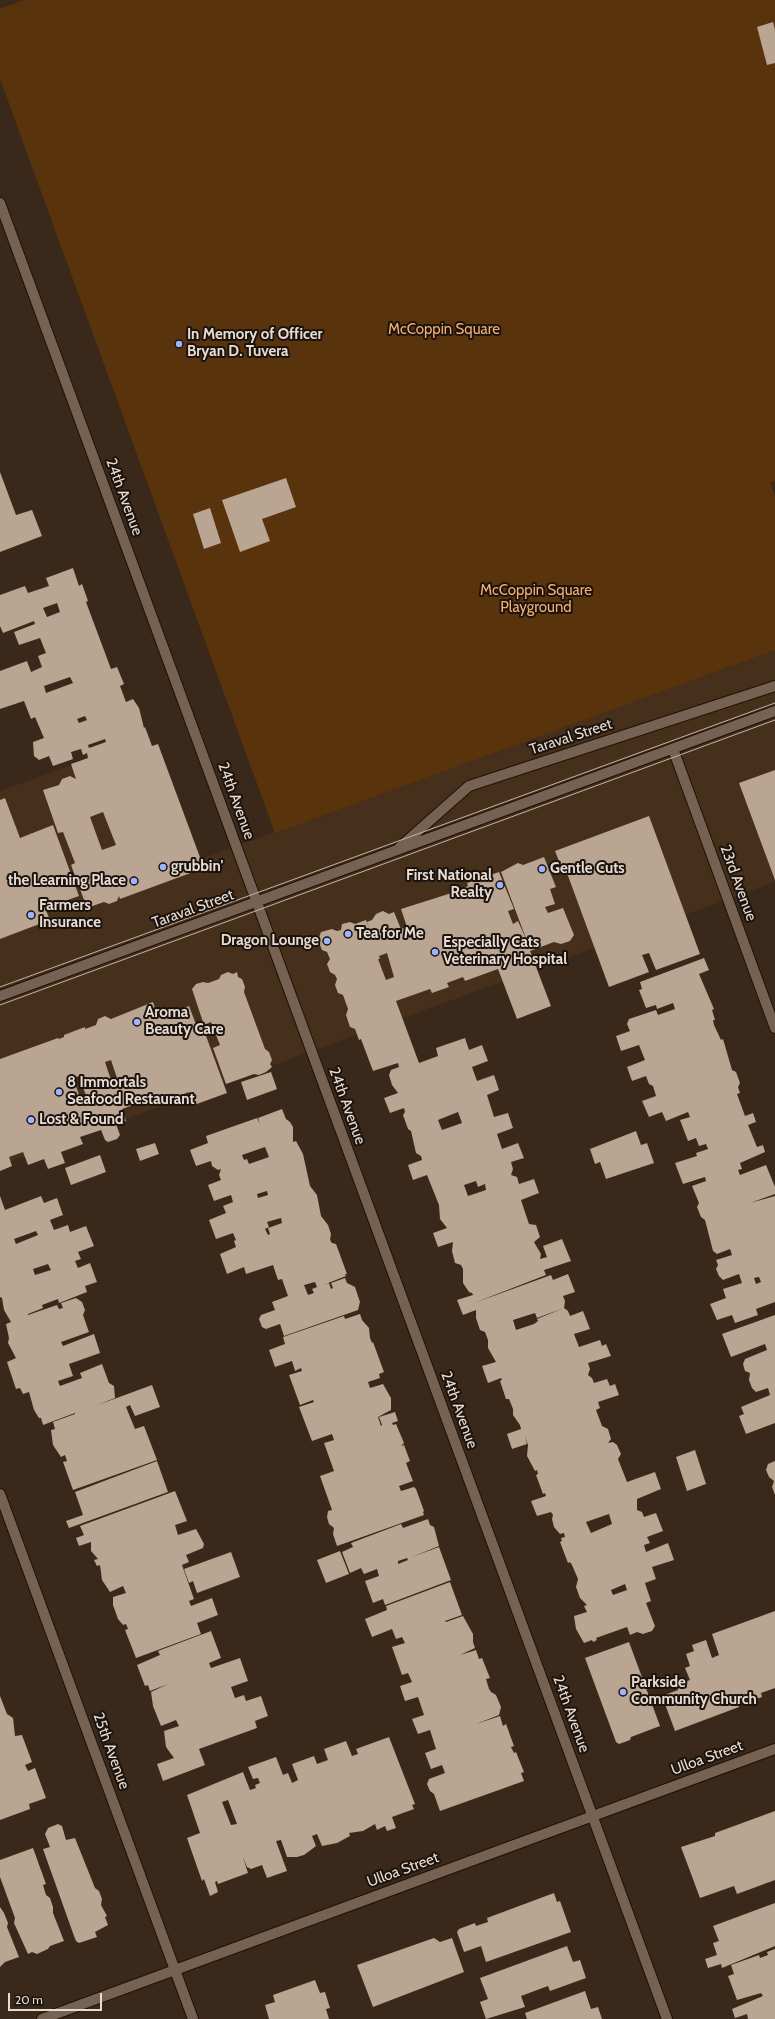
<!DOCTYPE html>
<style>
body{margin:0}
#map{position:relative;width:775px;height:2019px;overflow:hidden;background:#3a291a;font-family:Cabin,sans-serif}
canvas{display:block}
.scale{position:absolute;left:8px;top:1993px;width:94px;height:18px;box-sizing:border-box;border:2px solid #e7dbd2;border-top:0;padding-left:5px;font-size:12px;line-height:14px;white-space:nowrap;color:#e7dbd2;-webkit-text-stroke:3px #1b130d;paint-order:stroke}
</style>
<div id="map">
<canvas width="775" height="2019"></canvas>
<div class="scale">20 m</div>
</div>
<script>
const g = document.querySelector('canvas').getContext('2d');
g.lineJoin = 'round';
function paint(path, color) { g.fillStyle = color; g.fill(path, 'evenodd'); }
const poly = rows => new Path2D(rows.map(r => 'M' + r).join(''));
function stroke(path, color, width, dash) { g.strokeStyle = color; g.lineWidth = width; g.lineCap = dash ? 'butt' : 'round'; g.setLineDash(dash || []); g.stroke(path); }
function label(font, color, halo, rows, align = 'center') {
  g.font = font + ' Cabin,sans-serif'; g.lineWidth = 4; g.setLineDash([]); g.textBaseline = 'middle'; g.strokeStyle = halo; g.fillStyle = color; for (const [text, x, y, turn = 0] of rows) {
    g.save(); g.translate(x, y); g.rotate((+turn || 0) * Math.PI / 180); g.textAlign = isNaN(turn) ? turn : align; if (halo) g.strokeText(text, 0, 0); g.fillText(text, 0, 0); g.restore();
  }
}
paint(poly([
 [775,648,775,882,0,1165,0,791,147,738,193,862]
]), '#462f1b');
paint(poly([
 [24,0,775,0,775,481,770,483,775,496,775,650,275,833,0,79,0,9]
]), '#58330c');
paint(poly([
 [773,22,775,30,775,63,767,65,757,27],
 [0,472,16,515,32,510,42,536,0,552],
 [286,478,296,507,262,519,270,541,240,552,222,500],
 [210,508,221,543,204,549,193,514],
 [73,568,79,586,82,584,88,601,86,602,111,669,117,667,124,684,120,686,126,702,133,699,139,708,144,728,145,727,152,746,158,744,204,868,120,899,119,896,117,901,109,904,104,902,87,908,71,865,75,863,63,832,58,833,43,790,59,785,62,779,70,776,76,779,71,764,88,758,87,753,83,755,81,749,71,752,73,759,53,766,49,756,39,760,34,756,33,742,44,738,35,717,31,719,24,701,0,709,0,671,27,661,31,672,42,667,38,656,46,653,40,638,19,645,14,632,35,624,34,621,3,633,0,626,0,595,25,586,28,593,49,586,46,578],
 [57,603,60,612,47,617,43,608],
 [70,677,73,683,46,693,44,686],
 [85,716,87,720,79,723,77,719],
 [105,739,106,742,89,748,88,745],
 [103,812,116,845,102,850,90,817],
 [775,770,775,880,739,783],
 [5,798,20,838,53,825,79,896,45,908,50,920,0,939,0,800],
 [649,816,700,954,656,970,649,953,642,955,649,972,609,987,564,865,561,866,555,851],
 [544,857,556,887,550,889,555,904,545,907,548,913,563,908,574,935,570,941,561,944,554,942,530,951,551,1006,517,1019,498,969,465,981,463,977,447,983,449,987,432,993,430,989,396,1001,419,1063,438,1056,436,1048,465,1038,469,1050,482,1045,488,1061,472,1067,477,1081,494,1075,499,1090,487,1095,494,1117,508,1113,513,1128,497,1134,502,1149,518,1143,524,1158,511,1162,513,1169,511,1175,517,1177,519,1184,534,1179,539,1193,521,1200,529,1224,536,1225,540,1237,534,1242,541,1254,540,1259,547,1257,543,1246,562,1239,571,1261,544,1270,546,1275,474,1303,551,1275,553,1280,568,1274,575,1292,563,1296,565,1301,564,1308,537,1318,535,1313,513,1320,516,1330,534,1324,538,1321,537,1319,564,1308,568,1311,570,1316,583,1311,590,1329,574,1334,579,1347,600,1340,602,1346,606,1344,611,1356,588,1363,590,1369,588,1375,592,1378,594,1383,607,1379,610,1386,615,1384,619,1395,598,1402,600,1408,596,1410,602,1426,608,1429,611,1439,608,1443,613,1442,617,1445,621,1454,618,1459,627,1482,655,1472,661,1489,637,1499,637,1510,642,1512,644,1517,656,1513,663,1531,647,1537,650,1543,644,1545,646,1552,668,1543,674,1560,652,1567,656,1579,645,1583,651,1601,646,1603,655,1626,652,1631,643,1634,637,1632,630,1635,627,1627,596,1638,597,1640,593,1642,592,1640,584,1643,576,1629,574,1616,587,1612,584,1606,587,1605,580,1598,576,1587,578,1579,572,1565,570,1562,568,1563,560,1542,562,1541,561,1538,565,1537,564,1533,560,1534,554,1527,552,1519,553,1515,551,1512,537,1516,531,1501,546,1496,545,1493,543,1494,536,1475,538,1474,537,1470,535,1471,527,1456,528,1445,525,1436,527,1444,512,1449,507,1434,521,1429,520,1425,513,1415,513,1409,509,1399,506,1399,500,1381,502,1380,501,1378,488,1383,482,1366,496,1362,488,1348,488,1340,485,1332,480,1330,476,1318,476,1310,463,1315,457,1300,473,1295,472,1293,469,1292,463,1283,463,1269,461,1265,455,1263,452,1251,453,1242,438,1247,433,1233,447,1228,440,1219,439,1205,427,1175,413,1180,408,1165,422,1160,421,1156,416,1153,411,1131,408,1129,403,1115,405,1112,404,1108,390,1113,384,1098,398,1093,392,1085,389,1075,391,1070,399,1067,398,1063,373,1071,361,1039,359,1040,355,1029,350,1027,346,1015,348,1009,343,995,338,993,335,985,337,979,335,975,330,972,327,964,330,959,327,952,322,950,318,940,321,932,332,929,337,931,341,930,342,924,350,922,355,924,366,920,371,933,367,922,372,920,376,914,383,911,389,914,394,912,401,929,407,927,401,909,461,890,468,886,467,883,499,872,514,909,508,911,513,924,518,921,527,941,501,872,518,863,523,865],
 [387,953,394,977,386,980,378,959,380,959,379,956],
 [458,1112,462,1123,442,1130,438,1120],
 [476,1181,478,1187,485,1184,486,1190,468,1196,464,1185],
 [609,1514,612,1524,591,1533,586,1522],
 [625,1584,627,1590,613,1595,611,1590],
 [704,958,709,970,699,974,714,1009,712,1010,715,1020,713,1020,714,1025,721,1040,723,1039,732,1070,736,1072,740,1083,738,1087,740,1093,737,1094,745,1116,753,1113,756,1122,748,1125,757,1147,763,1145,765,1152,740,1163,742,1169,738,1170,740,1175,766,1165,775,1187,775,1194,750,1203,775,1196,775,1302,756,1309,758,1315,735,1323,732,1315,717,1320,710,1304,726,1298,723,1289,742,1283,739,1274,723,1280,719,1276,716,1269,718,1265,716,1260,732,1255,730,1249,717,1254,713,1251,705,1220,701,1217,697,1207,699,1203,692,1186,706,1181,705,1177,683,1184,675,1163,697,1156,696,1153,708,1149,706,1144,699,1146,696,1138,688,1141,680,1120,690,1117,688,1112,666,1121,662,1112,649,1117,642,1101,656,1096,653,1086,649,1084,646,1076,632,1081,627,1067,645,1060,639,1045,621,1051,616,1036,630,1031,627,1024,629,1019,656,1010,658,1015,675,1009,673,1003,657,1009,656,1005,646,1008,639,990,642,989,640,982],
 [759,1277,761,1282,756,1284,754,1278],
 [228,972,233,974,237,972,238,977,242,979,245,987,244,992,265,1049,269,1052,272,1060,270,1064,272,1067,266,1072,259,1075,254,1074,226,1084,213,1048,220,1045,211,1022,204,1025,192,989,196,984,203,982,208,983,219,979,221,975],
 [153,1002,158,1017,189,1006,197,1027,202,1025,227,1093,194,1105,189,1092,157,1104,155,1097,122,1109,126,1121,116,1124,120,1135,117,1139,108,1142,105,1140,101,1130,80,1137,83,1144,61,1152,65,1163,48,1169,44,1159,28,1165,23,1152,9,1157,12,1166,0,1171,0,1059,58,1038,59,1039,64,1037,64,1035,85,1027,85,1029,96,1025,98,1019,105,1016,111,1019],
 [111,1060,119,1084,113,1086,105,1062],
 [79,1076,89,1104,83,1106,73,1078],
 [271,1072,277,1089,247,1100,241,1082],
 [282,1109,286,1119,290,1122,293,1127,293,1142,296,1141,303,1154,310,1186,317,1195,321,1216,328,1225,331,1234,330,1240,332,1243,336,1244,347,1274,345,1274,346,1276,323,1285,329,1283,331,1289,333,1288,331,1283,345,1278,347,1283,355,1287,360,1302,358,1310,284,1336,280,1324,266,1329,262,1327,259,1319,261,1315,275,1310,272,1302,288,1296,282,1279,278,1280,273,1265,246,1274,244,1267,227,1274,220,1254,236,1247,234,1241,236,1240,233,1233,216,1239,209,1220,226,1213,223,1206,233,1202,231,1195,214,1201,208,1185,221,1180,219,1175,221,1169,218,1170,212,1166,211,1161,196,1166,190,1150,208,1143,206,1136,257,1118,260,1124,258,1118],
 [265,1147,269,1157,249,1164,247,1159,244,1160,242,1155],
 [267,1191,268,1195,258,1198,257,1194],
 [281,1218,282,1223,268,1228,270,1234,268,1235,265,1229,269,1227,267,1222],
 [315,1282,317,1287,312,1289,314,1293,308,1295,304,1285],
 [636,1131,641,1145,647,1143,654,1163,606,1179,600,1162,595,1164,590,1149],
 [155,1143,159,1154,140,1161,136,1149],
 [100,1155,106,1172,71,1185,65,1168],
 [0,1196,5,1210,41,1196,44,1203,57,1198,63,1215,50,1220,54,1230,68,1225,70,1232,86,1226,94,1246,78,1252,81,1259,75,1261,78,1268,90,1263,97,1282,85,1286,87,1292,59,1303,58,1299,42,1305,43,1308,28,1314,28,1315,57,1305,59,1309,63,1308,61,1303,76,1298,82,1302,85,1310,83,1315,89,1332,61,1342,63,1346,94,1334,100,1353,69,1364,73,1376,58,1381,60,1386,82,1378,80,1373,102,1364,109,1383,114,1386,115,1398,95,1406,152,1385,160,1407,135,1416,130,1405,126,1407,135,1429,144,1426,157,1460,73,1490,63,1462,67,1461,65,1455,61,1457,53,1445,51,1430,55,1429,53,1422,75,1414,75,1413,43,1425,41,1418,39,1418,34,1410,29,1392,23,1394,20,1388,16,1389,7,1362,16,1358,8,1343,9,1338,6,1324,11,1322,4,1310,2,1298,0,1297],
 [36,1231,38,1235,16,1244,14,1239],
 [48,1264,51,1270,35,1275,33,1269],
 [360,1314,362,1320,369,1328,370,1338,372,1343,373,1342,384,1372,379,1374,380,1378,368,1382,370,1388,383,1384,391,1398,391,1410,378,1417,381,1426,382,1425,379,1417,395,1412,398,1421,392,1423,393,1425,396,1424,404,1443,401,1446,404,1445,410,1461,406,1463,413,1481,399,1486,401,1491,414,1487,416,1489,424,1511,423,1512,424,1515,337,1546,333,1534,334,1528,329,1524,327,1517,328,1511,332,1510,320,1476,334,1471,324,1443,334,1440,332,1434,312,1441,299,1407,314,1402,313,1400,300,1405,289,1375,302,1371,301,1368,295,1371,292,1361,275,1367,269,1350,285,1344,283,1337,344,1316,345,1319],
 [775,1315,775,1423,746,1434,739,1416,744,1414,741,1407,770,1395,768,1388,756,1392,752,1388,749,1380,750,1373,745,1371,743,1364,745,1359,767,1350,765,1344,731,1357,722,1334],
 [695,1450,706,1484,687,1491,676,1457],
 [157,1461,168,1492,69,1528,66,1521,83,1515,75,1492],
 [775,1461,775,1495,772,1487,774,1481,769,1477,766,1470,768,1464],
 [175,1491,187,1521,175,1525,178,1535,196,1529,204,1544,203,1548,186,1555,189,1562,182,1565,194,1599,189,1601,191,1606,212,1598,218,1615,197,1623,201,1634,136,1658,125,1630,128,1629,126,1624,123,1625,118,1619,113,1605,113,1597,126,1593,123,1586,110,1592,102,1580,100,1565,97,1566,94,1560,98,1559,91,1551,91,1542,79,1546,76,1538,84,1535,80,1526],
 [428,1519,430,1525,434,1527,439,1546,412,1557,439,1547,451,1580,385,1605,383,1599,373,1603,365,1581,379,1576,377,1569,364,1574,361,1568,350,1573,342,1552,353,1547,351,1543,401,1524,403,1528],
 [407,1558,408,1560,398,1564,398,1561],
 [340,1551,349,1574,326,1583,317,1560],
 [231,1552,240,1577,197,1593,193,1581,189,1583,184,1569],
 [450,1582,462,1615,445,1621,446,1622,463,1616,473,1634,473,1642,475,1648,460,1655,476,1650,479,1659,482,1658,490,1678,486,1679,489,1689,491,1692,496,1695,501,1707,499,1715,476,1724,500,1716,503,1726,506,1724,514,1746,511,1747,514,1753,516,1752,524,1772,521,1773,524,1781,440,1811,434,1794,430,1791,427,1784,429,1779,445,1773,442,1765,431,1769,425,1753,436,1749,430,1730,418,1734,412,1719,424,1715,418,1697,405,1701,400,1686,412,1682,408,1673,402,1675,392,1647,405,1643,402,1637,396,1639,392,1629,372,1637,365,1619,387,1610,386,1606],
 [775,1611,775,1688,761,1693,762,1697,741,1704,740,1701,737,1702,739,1707,675,1731,662,1696,678,1690,676,1685,690,1680,685,1668,690,1666,686,1654,694,1651,692,1645,706,1640,712,1658,719,1655,712,1634],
 [211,1631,221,1658,209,1663,211,1668,240,1658,248,1681,231,1687,235,1698,244,1695,246,1701,261,1696,268,1716,255,1721,257,1728,199,1749,205,1765,163,1781,157,1764,174,1758,166,1747,164,1731,179,1726,176,1720,161,1726,153,1706,151,1692,168,1684,150,1691,148,1685,145,1686,137,1665,160,1655,158,1651],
 [629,1642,660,1726,631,1737,630,1740,619,1744,616,1742,585,1658],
 [0,1696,7,1714,13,1718,15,1736,22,1735,32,1762,25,1765,28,1771,35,1768,46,1798,29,1804,30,1809,0,1820],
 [389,1737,415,1804,412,1805,414,1809,392,1817,396,1828,387,1831,385,1826,377,1830,375,1824,363,1831,349,1833,350,1836,337,1843,322,1846,317,1834,312,1836,316,1846,304,1855,297,1857,287,1857,281,1840,276,1841,287,1871,267,1878,262,1865,251,1869,247,1867,243,1857,248,1873,218,1884,217,1881,215,1882,218,1892,210,1896,204,1879,202,1881,187,1838,200,1833,187,1795,243,1772,250,1790,256,1788,255,1785,260,1783,258,1778,253,1779,248,1767,276,1757,283,1775,288,1773,292,1783,298,1780,292,1764,314,1756,317,1764,328,1760,324,1749,346,1741,352,1756,358,1754,356,1749],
 [228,1800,237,1824,231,1825,222,1802],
 [775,1811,775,1880,737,1894,734,1886,700,1898,681,1847,715,1836,715,1833],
 [58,1824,62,1826,66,1840,75,1838,95,1888,99,1891,102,1899,101,1905,107,1916,105,1917,108,1925,95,1932,97,1937,79,1943,76,1941,74,1936,43,1849,50,1847,45,1834,48,1828],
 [33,1848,46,1884,43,1885,46,1895,50,1898,53,1907,53,1913,64,1941,50,1946,48,1949,37,1954,32,1952,28,1954,14,1923,15,1918,0,1877,0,1860],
 [554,1893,557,1902,560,1901,571,1932,486,1962,481,1946,464,1952,457,1932,459,1929,475,1923,476,1926,488,1922,487,1918],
 [775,1903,775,1946,722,1968,721,1964,708,1968,705,1959,717,1955,713,1943,719,1941,713,1926],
 [0,1907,4,1913,8,1923,7,1927,19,1957,5,1962,0,1967],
 [434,1938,440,1942,452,1938,464,1972,373,2007,357,1965],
 [567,1946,573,1962,580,1960,586,1978,550,1991,548,1986,521,1996,525,2007,486,2019,480,2002,488,1999,480,1978],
 [775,1949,775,2019,748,2019,747,2014,735,2018,732,2009,763,1996,761,1993,737,2000,728,1976,734,1974,731,1965,759,1955,760,1958,768,1955,767,1952],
 [315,1980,320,1993,325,1992,330,2008,326,2009,329,2019,269,2019,265,2005,275,2002,273,1995],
 [585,1991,591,2009,598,2007,602,2019,527,2019,525,2013]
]), '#baa492');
const street = poly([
 [0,203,667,2019],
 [673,749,775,1028],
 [0,1494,193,2019],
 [42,2019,775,1749]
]);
const secondary = poly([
 [400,847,469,786,775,686],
 [0,996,775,711]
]);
stroke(street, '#211104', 12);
stroke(secondary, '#211104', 12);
stroke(street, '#766252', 10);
stroke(secondary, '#766252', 10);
stroke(poly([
 [0,987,775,703],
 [0,1005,775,720]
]), '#c1b4a9', 1);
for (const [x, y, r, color] of [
 [179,344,4,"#9fb3fd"],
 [163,867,4,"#9fb3fd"],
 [542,869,4,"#9fb3fd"],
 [134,881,4,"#9fb3fd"],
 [500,885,4,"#9fb3fd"],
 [31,915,4,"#9fb3fd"],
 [348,934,4,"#9fb3fd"],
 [327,941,4,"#9fb3fd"],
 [435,952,4,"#9fb3fd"],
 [137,1022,4,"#9fb3fd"],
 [59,1092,4,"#9fb3fd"],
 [31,1120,4,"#9fb3fd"],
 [623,1692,4,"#9fb3fd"]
]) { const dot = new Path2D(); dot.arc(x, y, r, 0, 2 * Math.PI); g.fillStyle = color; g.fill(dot); stroke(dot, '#1b130d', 1.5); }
label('15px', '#f5ae70', '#1b130d', [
 ["McCoppin Square",444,330],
 ["McCoppin Square",536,591],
 ["Playground",536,608]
]);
label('bold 15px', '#e7dbd2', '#1b130d', [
 ["In Memory of Officer",187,335],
 ["Bryan D. Tuvera",187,352],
 ["grubbin'",171,867],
 ["Gentle Cuts",550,869],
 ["First National",492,876,"right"],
 ["Realty",492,893,"right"],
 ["the Learning Place",126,881,"right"],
 ["Farmers",39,906],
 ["Insurance",39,923],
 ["Tea for Me",356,934],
 ["Dragon Lounge",319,941,"right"],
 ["Especially Cats",443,943],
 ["Veterinary Hospital",443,960],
 ["Aroma",145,1013],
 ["Beauty Care",145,1030],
 ["8 Immortals",67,1083],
 ["Seafood Restaurant",67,1100],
 ["Lost & Found",39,1120],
 ["Parkside",631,1683],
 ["Community Church",631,1700]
], 'left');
label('15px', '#e7dbd2', '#1b130d', [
 ["24th Avenue",124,497,70],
 ["Taraval Street",571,737,-18],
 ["24th Avenue",236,801,70],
 ["23rd Avenue",738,883,70],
 ["Taraval Street",193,909,-20],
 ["24th Avenue",347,1106,70],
 ["24th Avenue",459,1410,70],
 ["24th Avenue",571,1714,70],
 ["25th Avenue",111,1751,70],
 ["Ulloa Street",707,1758,-20],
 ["Ulloa Street",403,1870,-20]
]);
</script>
